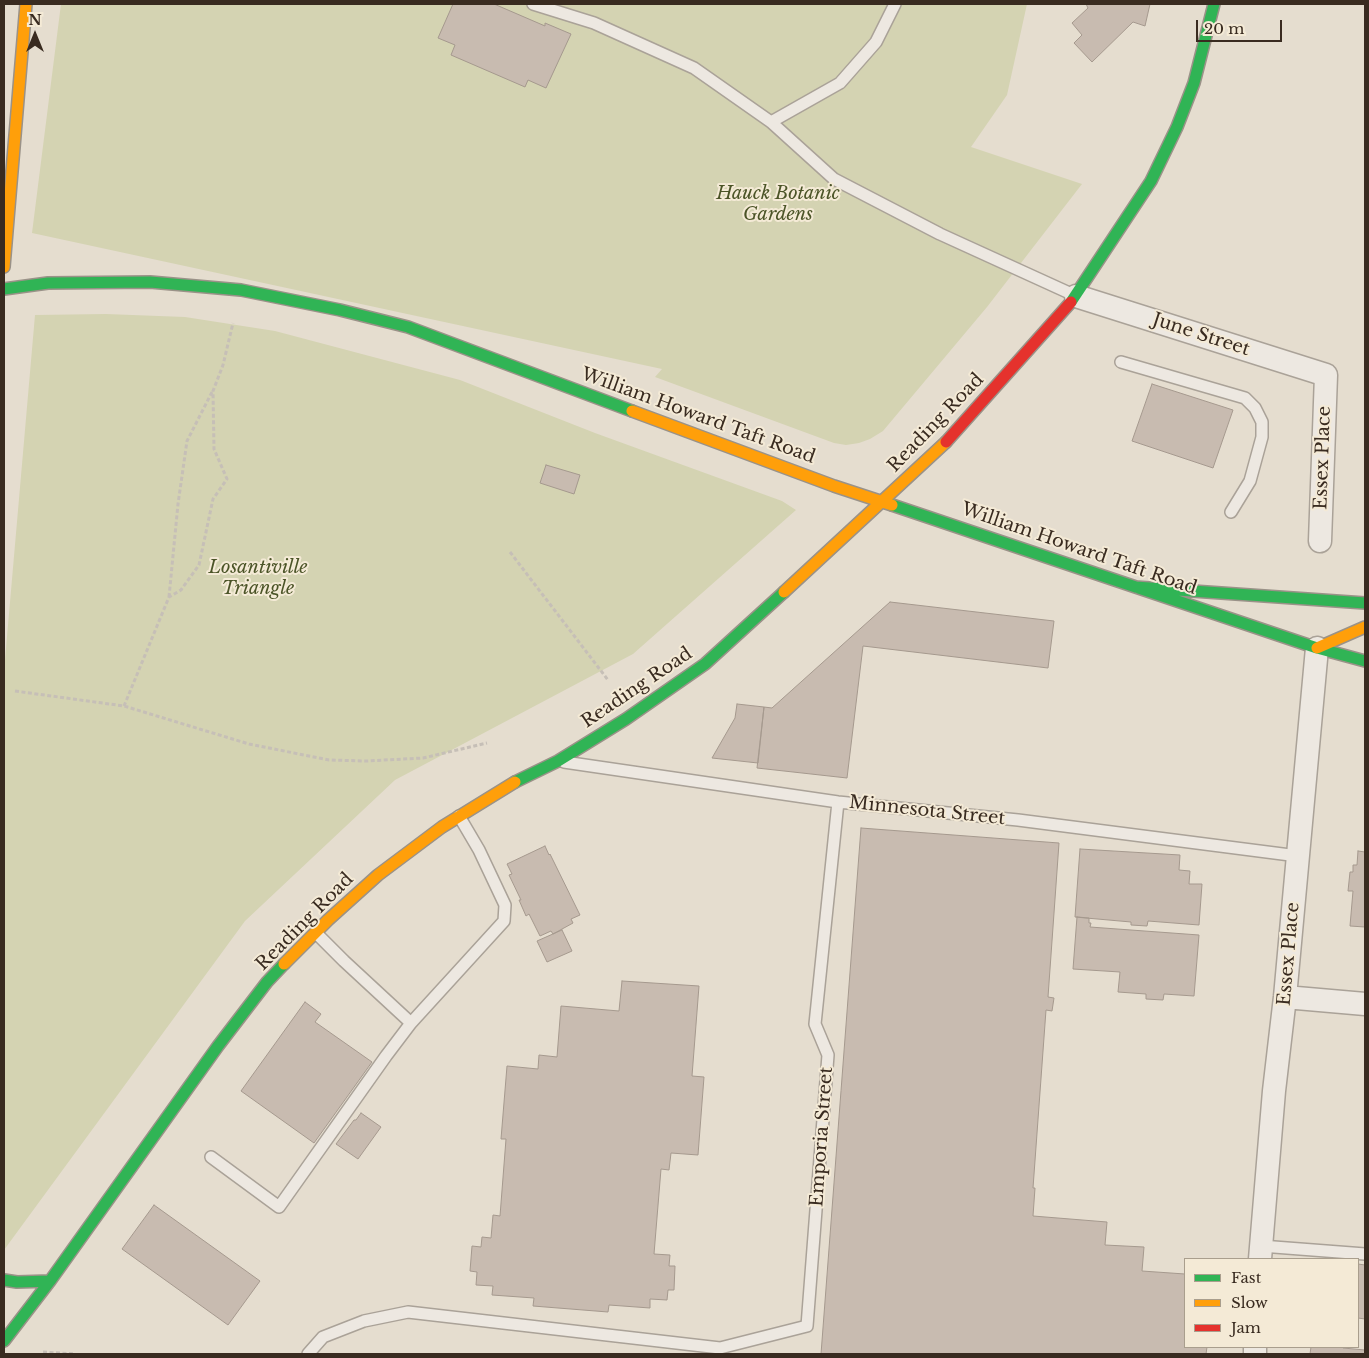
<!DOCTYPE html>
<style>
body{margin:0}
#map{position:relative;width:1369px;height:1358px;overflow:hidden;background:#e5ddcf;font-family:"Libre Baskerville",serif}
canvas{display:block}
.frame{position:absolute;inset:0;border:5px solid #392b20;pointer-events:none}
.legend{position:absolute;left:1184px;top:1258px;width:175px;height:90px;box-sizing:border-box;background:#f4ead6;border:1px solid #a99e8d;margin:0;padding:6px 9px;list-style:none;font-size:15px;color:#392b20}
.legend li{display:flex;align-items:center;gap:10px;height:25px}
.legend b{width:25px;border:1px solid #a99e8d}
.north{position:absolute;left:10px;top:10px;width:50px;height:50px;-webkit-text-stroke:4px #f4ead6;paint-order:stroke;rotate:0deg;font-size:14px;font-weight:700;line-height:20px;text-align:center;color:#392b20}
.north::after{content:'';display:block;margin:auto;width:18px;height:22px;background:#392b20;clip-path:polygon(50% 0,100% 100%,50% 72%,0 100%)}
.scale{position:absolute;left:1196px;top:20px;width:86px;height:22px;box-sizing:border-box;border:2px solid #392b20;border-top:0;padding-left:6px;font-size:15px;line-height:18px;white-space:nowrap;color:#392b20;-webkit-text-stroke:4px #f4ead6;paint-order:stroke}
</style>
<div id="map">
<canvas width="1369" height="1358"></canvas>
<div class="frame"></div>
<ul class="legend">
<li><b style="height:6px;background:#30b455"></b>Fast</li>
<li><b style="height:6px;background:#ff9f0a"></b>Slow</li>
<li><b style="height:6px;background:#e5322d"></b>Jam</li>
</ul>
<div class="north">N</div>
<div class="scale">20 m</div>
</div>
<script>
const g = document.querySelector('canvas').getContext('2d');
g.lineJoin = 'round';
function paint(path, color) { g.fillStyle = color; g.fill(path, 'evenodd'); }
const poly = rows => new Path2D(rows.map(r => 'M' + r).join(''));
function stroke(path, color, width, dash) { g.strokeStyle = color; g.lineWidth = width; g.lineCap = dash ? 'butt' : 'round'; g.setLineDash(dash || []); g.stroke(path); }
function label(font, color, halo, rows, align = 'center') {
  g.font = font + ' "Libre Baskerville",serif'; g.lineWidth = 4; g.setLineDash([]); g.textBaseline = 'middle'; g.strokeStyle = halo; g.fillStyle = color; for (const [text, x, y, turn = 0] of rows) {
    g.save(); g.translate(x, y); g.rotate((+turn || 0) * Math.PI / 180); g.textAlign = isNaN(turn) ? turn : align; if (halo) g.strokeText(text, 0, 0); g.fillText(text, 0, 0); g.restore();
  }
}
paint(poly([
 [61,4,1027,4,1007,95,971,147,1082,184,987,307,883,431,870,439,859,443,846,445,834,443,655,377,662,369,32,233],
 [106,314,185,317,275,331,460,380,595,433,782,501,796,510,633,654,395,780,245,921,4,1250,4,671,35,315]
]), '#d4d3b2');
const building = poly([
 [453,4,494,4,545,26,545,23,571,34,546,88,528,80,525,87,451,55,455,45,438,38,453,4],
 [1086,4,1150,4,1145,26,1133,22,1092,62,1074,43,1082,35,1072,23,1088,8,1086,4],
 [1152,384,1233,410,1213,468,1132,441,1152,384],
 [546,465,580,475,574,494,540,483,546,465],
 [890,602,1054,621,1048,668,863,646,847,778,757,768,764,707,772,708,890,602],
 [737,704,764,707,758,763,712,758,735,718,737,704],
 [861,828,1059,843,1048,997,1054,998,1052,1011,1046,1010,1033,1188,1035,1188,1033,1216,1107,1222,1105,1245,1144,1247,1142,1271,1185,1274,1185,1347,1207,1347,1206,1354,821,1354,861,828],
 [545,846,549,855,550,854,580,915,571,919,573,923,553,934,551,931,540,936,529,914,526,916,519,900,521,900,509,875,512,874,507,864,545,846],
 [1080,849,1180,855,1179,870,1190,871,1189,884,1202,884,1199,925,1148,921,1147,926,1131,925,1131,922,1075,917,1080,849],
 [1358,851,1365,852,1365,927,1350,926,1353,891,1348,891,1350,872,1353,872,1353,865,1357,865,1358,851],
 [1077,917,1089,918,1089,923,1091,923,1090,927,1199,935,1194,996,1164,994,1163,1000,1146,999,1146,994,1118,992,1120,972,1073,969,1077,917],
 [562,930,572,951,547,962,537,941,562,930],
 [622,981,699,986,692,1076,704,1077,698,1155,671,1153,669,1170,661,1169,654,1254,670,1255,669,1266,675,1266,674,1290,668,1290,667,1300,650,1299,650,1308,609,1305,608,1312,533,1306,534,1298,492,1295,493,1286,476,1285,477,1272,470,1271,472,1246,481,1247,482,1237,491,1238,493,1215,500,1216,506,1139,501,1139,507,1066,538,1069,539,1055,557,1057,561,1006,619,1011,622,981],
 [305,1002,321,1014,315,1022,372,1062,314,1143,241,1091,305,1002],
 [361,1113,381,1127,358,1159,336,1144,354,1120,356,1120,361,1113],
 [154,1205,260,1281,228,1325,122,1249,154,1205],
 [1358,1264,1365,1265,1365,1319,1358,1318,1358,1264],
 [1311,1347,1343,1347,1343,1348,1365,1350,1365,1354,1310,1354,1311,1347]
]);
paint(building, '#c8bbb0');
stroke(building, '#a5998e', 1);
const lane = poly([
 [533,4,594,23,694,68,771,122,834,179,940,234,1076,296],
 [771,122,840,83,876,42,895,4],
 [1121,362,1245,398,1255,408,1262,422,1262,437,1250,481,1231,512],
 [564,762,838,802,1018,820,1298,856],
 [316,933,344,961,411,1023],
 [211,1157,279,1207,386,1056,411,1023,504,921,505,905,479,850,459,816],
 [1261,1246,1365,1254],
 [308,1354,323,1337,364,1321,408,1312,720,1348,807,1326,828,1055,815,1024,838,802]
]);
const street = poly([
 [1076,296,1326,375,1320,541],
 [1285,997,1365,1004],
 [1260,1259,1274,1091,1285,997,1317,648],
 [1255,1354,1255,1347]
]);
const fast = poly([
 [4,289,48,283,150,282,241,290,340,310,408,327,632,411],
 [1071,302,1151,181,1177,127,1194,83,1214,4],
 [892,505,1317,648,1365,661],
 [1135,587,1365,603],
 [515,782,558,761,626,719,705,664,784,592],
 [4,1280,17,1282,50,1281],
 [4,1341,50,1281,218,1046,267,982,284,964]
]);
const slow = poly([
 [4,267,26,4],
 [632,411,834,486,892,505],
 [784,592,946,442],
 [1317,648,1365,627],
 [284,964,328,920,378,875,442,827,515,782]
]);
const jam = poly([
 [946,442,1071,302]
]);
stroke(lane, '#aaa298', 14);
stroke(street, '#aaa298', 25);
stroke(fast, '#9a9288', 14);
stroke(slow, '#9a9288', 14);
stroke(jam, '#9a9288', 14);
stroke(poly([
 [510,552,608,680],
 [169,597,178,504,187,441,212,392],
 [15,691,124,706,249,744,329,760,366,761,423,758,487,743],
 [124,706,169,597,181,590,199,565,213,499,227,479,214,449,213,391,223,365,233,323],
 [43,1352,75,1354]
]), '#c6bfb7', 3, [4, 2.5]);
stroke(lane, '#ede8e1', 11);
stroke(street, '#ede8e1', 22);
stroke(fast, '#30b455', 11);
stroke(slow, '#ff9f0a', 11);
stroke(jam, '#e5322d', 11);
label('italic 18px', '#4b5427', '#f4ead6', [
 ["Hauck Botanic",778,194],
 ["Gardens",778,215],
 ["Losantiville",258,568],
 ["Triangle",258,589]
]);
label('18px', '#392b20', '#f4ead6', [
 ["June Street",1201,335,18],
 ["William Howard Taft Road",698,416,20],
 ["Reading Road",936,423,-46],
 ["Essex Place",1323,458,-88],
 ["William Howard Taft Road",1079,549,19],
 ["Reading Road",637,688,-34],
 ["Minnesota Street",927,811,6],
 ["Reading Road",305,922,-45],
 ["Essex Place",1289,954,-85],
 ["Emporia Street",822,1137,-86]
]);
</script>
